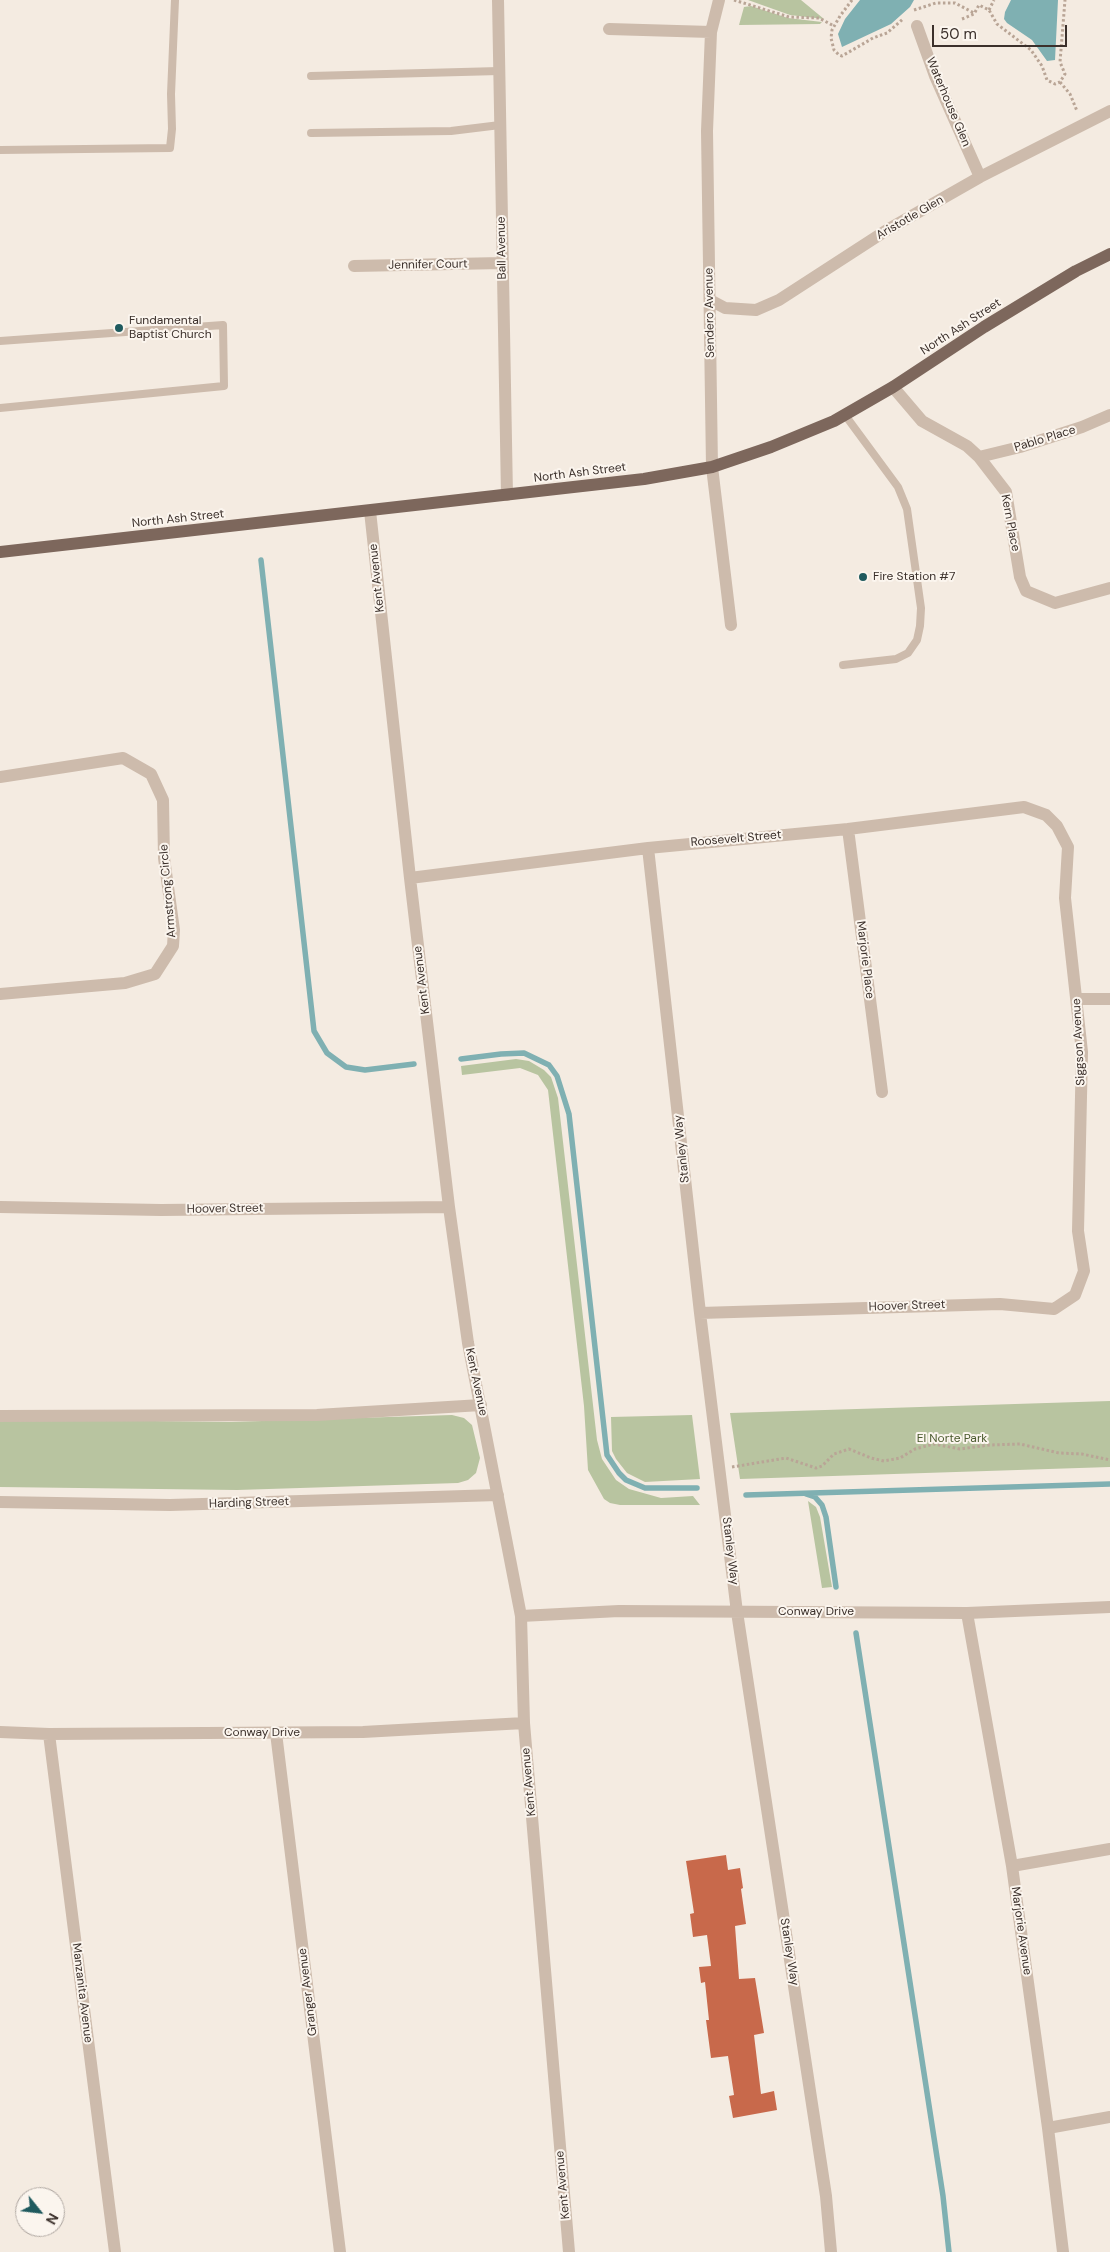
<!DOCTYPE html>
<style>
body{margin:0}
#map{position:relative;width:1110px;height:2252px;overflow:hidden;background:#f4ebe1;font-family:"DM Sans",sans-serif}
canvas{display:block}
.north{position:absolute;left:15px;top:2187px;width:50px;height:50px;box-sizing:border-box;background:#fbf5ee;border:1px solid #aea6a0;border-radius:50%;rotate:119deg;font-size:14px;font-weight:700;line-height:20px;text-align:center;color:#3b302b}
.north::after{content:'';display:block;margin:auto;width:18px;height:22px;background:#1f5a5e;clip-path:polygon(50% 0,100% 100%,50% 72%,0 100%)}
.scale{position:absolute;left:932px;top:25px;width:135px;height:22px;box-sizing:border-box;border:2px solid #3b302b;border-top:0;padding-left:6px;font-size:15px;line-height:18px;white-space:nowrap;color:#3b302b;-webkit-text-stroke:4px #fbf5ee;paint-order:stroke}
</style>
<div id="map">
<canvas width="1110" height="2252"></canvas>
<div class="north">N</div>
<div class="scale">50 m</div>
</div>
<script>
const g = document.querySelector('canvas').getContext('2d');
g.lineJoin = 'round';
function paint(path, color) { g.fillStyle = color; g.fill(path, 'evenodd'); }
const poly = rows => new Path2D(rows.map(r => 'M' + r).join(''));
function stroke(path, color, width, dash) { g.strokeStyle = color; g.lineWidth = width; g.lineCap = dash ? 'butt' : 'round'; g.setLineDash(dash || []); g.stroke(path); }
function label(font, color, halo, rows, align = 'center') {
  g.font = font + ' "DM Sans",sans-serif'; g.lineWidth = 4; g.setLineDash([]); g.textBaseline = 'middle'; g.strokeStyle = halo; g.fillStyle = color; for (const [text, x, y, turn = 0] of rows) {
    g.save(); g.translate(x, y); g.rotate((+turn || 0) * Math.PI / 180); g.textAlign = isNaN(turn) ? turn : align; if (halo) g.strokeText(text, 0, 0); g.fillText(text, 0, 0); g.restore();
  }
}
paint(poly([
 [748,0,801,0,824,19,790,15],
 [751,6,788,18,822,22,820,24,739,25,744,7],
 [516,1059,529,1061,544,1070,551,1077,558,1098,597,1440,602,1459,616,1480,629,1489,661,1498,693,1496,700,1505,620,1505,610,1503,604,1499,588,1470,584,1406,548,1090,538,1075,520,1068,462,1075,461,1066],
 [1110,1401,1110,1467,740,1479,730,1413],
 [452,1415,464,1418,472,1425,480,1458,476,1473,468,1480,458,1483,237,1490,0,1487,0,1419,230,1422],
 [692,1415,700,1479,645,1482,627,1473,616,1459,612,1451,611,1417],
 [808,1501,816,1507,820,1517,832,1587,822,1588]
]), '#b8c4a0');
paint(poly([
 [860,0,914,0,910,7,891,24,842,47,838,34,845,19],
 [1011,0,1058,0,1055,60,1047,61,1032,40,1007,23,1004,19,1005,12]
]), '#7fb0b2');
stroke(poly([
 [261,560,314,1031,327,1053,346,1067,365,1070,414,1064],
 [461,1059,501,1054,524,1053,549,1065,557,1076,569,1114,607,1455,619,1473,626,1480,645,1488,697,1488],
 [806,1494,815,1497,822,1505,826,1517,836,1587],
 [746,1495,1110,1484],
 [856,1633,943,2196,949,2252]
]), '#7fb0b2', 5.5);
paint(poly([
 [726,1855,728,1870,740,1868,743,1888,741,1889,746,1924,735,1926,739,1979,755,1978,764,2033,754,2035,761,2094,774,2091,777,2110,733,2118,729,2096,734,2095,728,2056,711,2058,706,2020,709,2020,705,1982,701,1983,699,1967,711,1966,707,1935,693,1937,690,1914,694,1913,686,1861]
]), '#c8694b');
stroke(poly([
 [734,0,789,17,819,18,834,26],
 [852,0,840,16,832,30,831,38,834,50,839,55,842,56,873,38,887,33,903,19],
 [914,10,936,3,955,3,974,13],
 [989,10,994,0],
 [962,19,974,14,979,5,989,10,997,24,1031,50,1042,66,1047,80,1055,84,1060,82,1065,74,1060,62,1065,0],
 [1060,82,1070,94,1077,111],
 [732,1467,786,1458,816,1468,822,1466,834,1454,849,1449,871,1458,884,1461,900,1458,915,1449,934,1444,960,1449,989,1445,1020,1444,1059,1453,1082,1454,1110,1460]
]), '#b9a596', 3, [2.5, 2.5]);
stroke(poly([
 [311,76,499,71],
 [311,133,451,131,500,125],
 [0,150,170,148,172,129,171,94,175,0],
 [0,341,223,325,224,386,0,408],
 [843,665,896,659,908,653,917,640,920,626,921,608,907,509,898,487,845,415]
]), '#cdbbac', 8);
stroke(poly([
 [498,0,507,495],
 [719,0,711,32,707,131,712,467,731,625],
 [917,26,935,76,980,177],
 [609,29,711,32],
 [354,266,502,263],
 [710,300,725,308,756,310,779,300,887,230,980,177,1110,111],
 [893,387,922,421,967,446,979,457,1006,492,1020,577,1026,591,1055,603,1110,588],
 [979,457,1020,447,1082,427,1110,415],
 [370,511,410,878,449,1207,468,1343,521,1616,524,1723,569,2252],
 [0,777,123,758,151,774,163,800,164,858,174,930,173,946,155,974,125,983,0,994],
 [848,829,882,1092],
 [648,848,700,1313,737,1612,826,2196,831,2252],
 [410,878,648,848,848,829,1024,807,1046,815,1057,826,1068,847,1065,898,1082,1052,1078,1231,1084,1271,1075,1295,1054,1309,1000,1304,700,1313],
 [1077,999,1110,999],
 [0,1207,161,1210,449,1207],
 [0,1416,317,1415,481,1405],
 [0,1502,170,1505,498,1495],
 [967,1613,1012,1866,1048,2128,1063,2252],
 [521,1616,619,1611,967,1613,1110,1607],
 [0,1732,49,1734,363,1732,524,1723],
 [276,1733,340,2252],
 [49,1734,115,2252],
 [1012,1866,1110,1849],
 [1048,2128,1110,2117]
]), '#cdbbac', 12);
stroke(poly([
 [0,552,644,479,712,467,771,447,834,421,893,387,984,327,1076,271,1110,254]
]), '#7d675c', 12);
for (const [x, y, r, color] of [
 [119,328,5,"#1f5a5e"],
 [863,577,5,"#1f5a5e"]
]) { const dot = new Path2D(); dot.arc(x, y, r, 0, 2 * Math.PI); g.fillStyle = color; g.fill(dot); stroke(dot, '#fbf5ee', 2); }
label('12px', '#3b302b', '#fbf5ee', [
 ["Waterhouse Glen",948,102,67],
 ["Aristotle Glen",910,218,-30],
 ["Ball Avenue",502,248,-91],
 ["Jennifer Court",428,265,-1],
 ["Sendero Avenue",710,313,-91],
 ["North Ash Street",961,327,-33],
 ["Pablo Place",1045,439,-17],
 ["North Ash Street",580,473,-7],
 ["North Ash Street",178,519,-6],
 ["Kern Place",1010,523,79],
 ["Kent Avenue",377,578,-96],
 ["Roosevelt Street",736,839,-5],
 ["Armstrong Circle",168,891,-95],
 ["Marjorie Place",865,960,83],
 ["Kent Avenue",422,980,-97],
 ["Siggson Avenue",1079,1042,-93],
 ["Stanley Way",682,1149,-96],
 ["Hoover Street",225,1209,-1],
 ["Hoover Street",907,1306,-2],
 ["Kent Avenue",476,1382,78],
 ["Harding Street",249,1503,-2],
 ["Stanley Way",730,1551,83],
 ["Conway Drive",816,1612],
 ["Conway Drive",262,1733],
 ["Kent Avenue",529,1782,-95],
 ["Marjorie Avenue",1021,1931,82],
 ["Stanley Way",789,1952,81],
 ["Granger Avenue",308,1992,-97],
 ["Manzanita Avenue",82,1993,83],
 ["Kent Avenue",563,2185,-95]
]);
label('12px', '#3b302b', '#fbf5ee', [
 ["Fundamental",129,321],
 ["Baptist Church",129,335],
 ["Fire Station #7",873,577]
], 'left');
label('12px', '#4a5a2e', '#fbf5ee', [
 ["El Norte Park",952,1439]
]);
</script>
